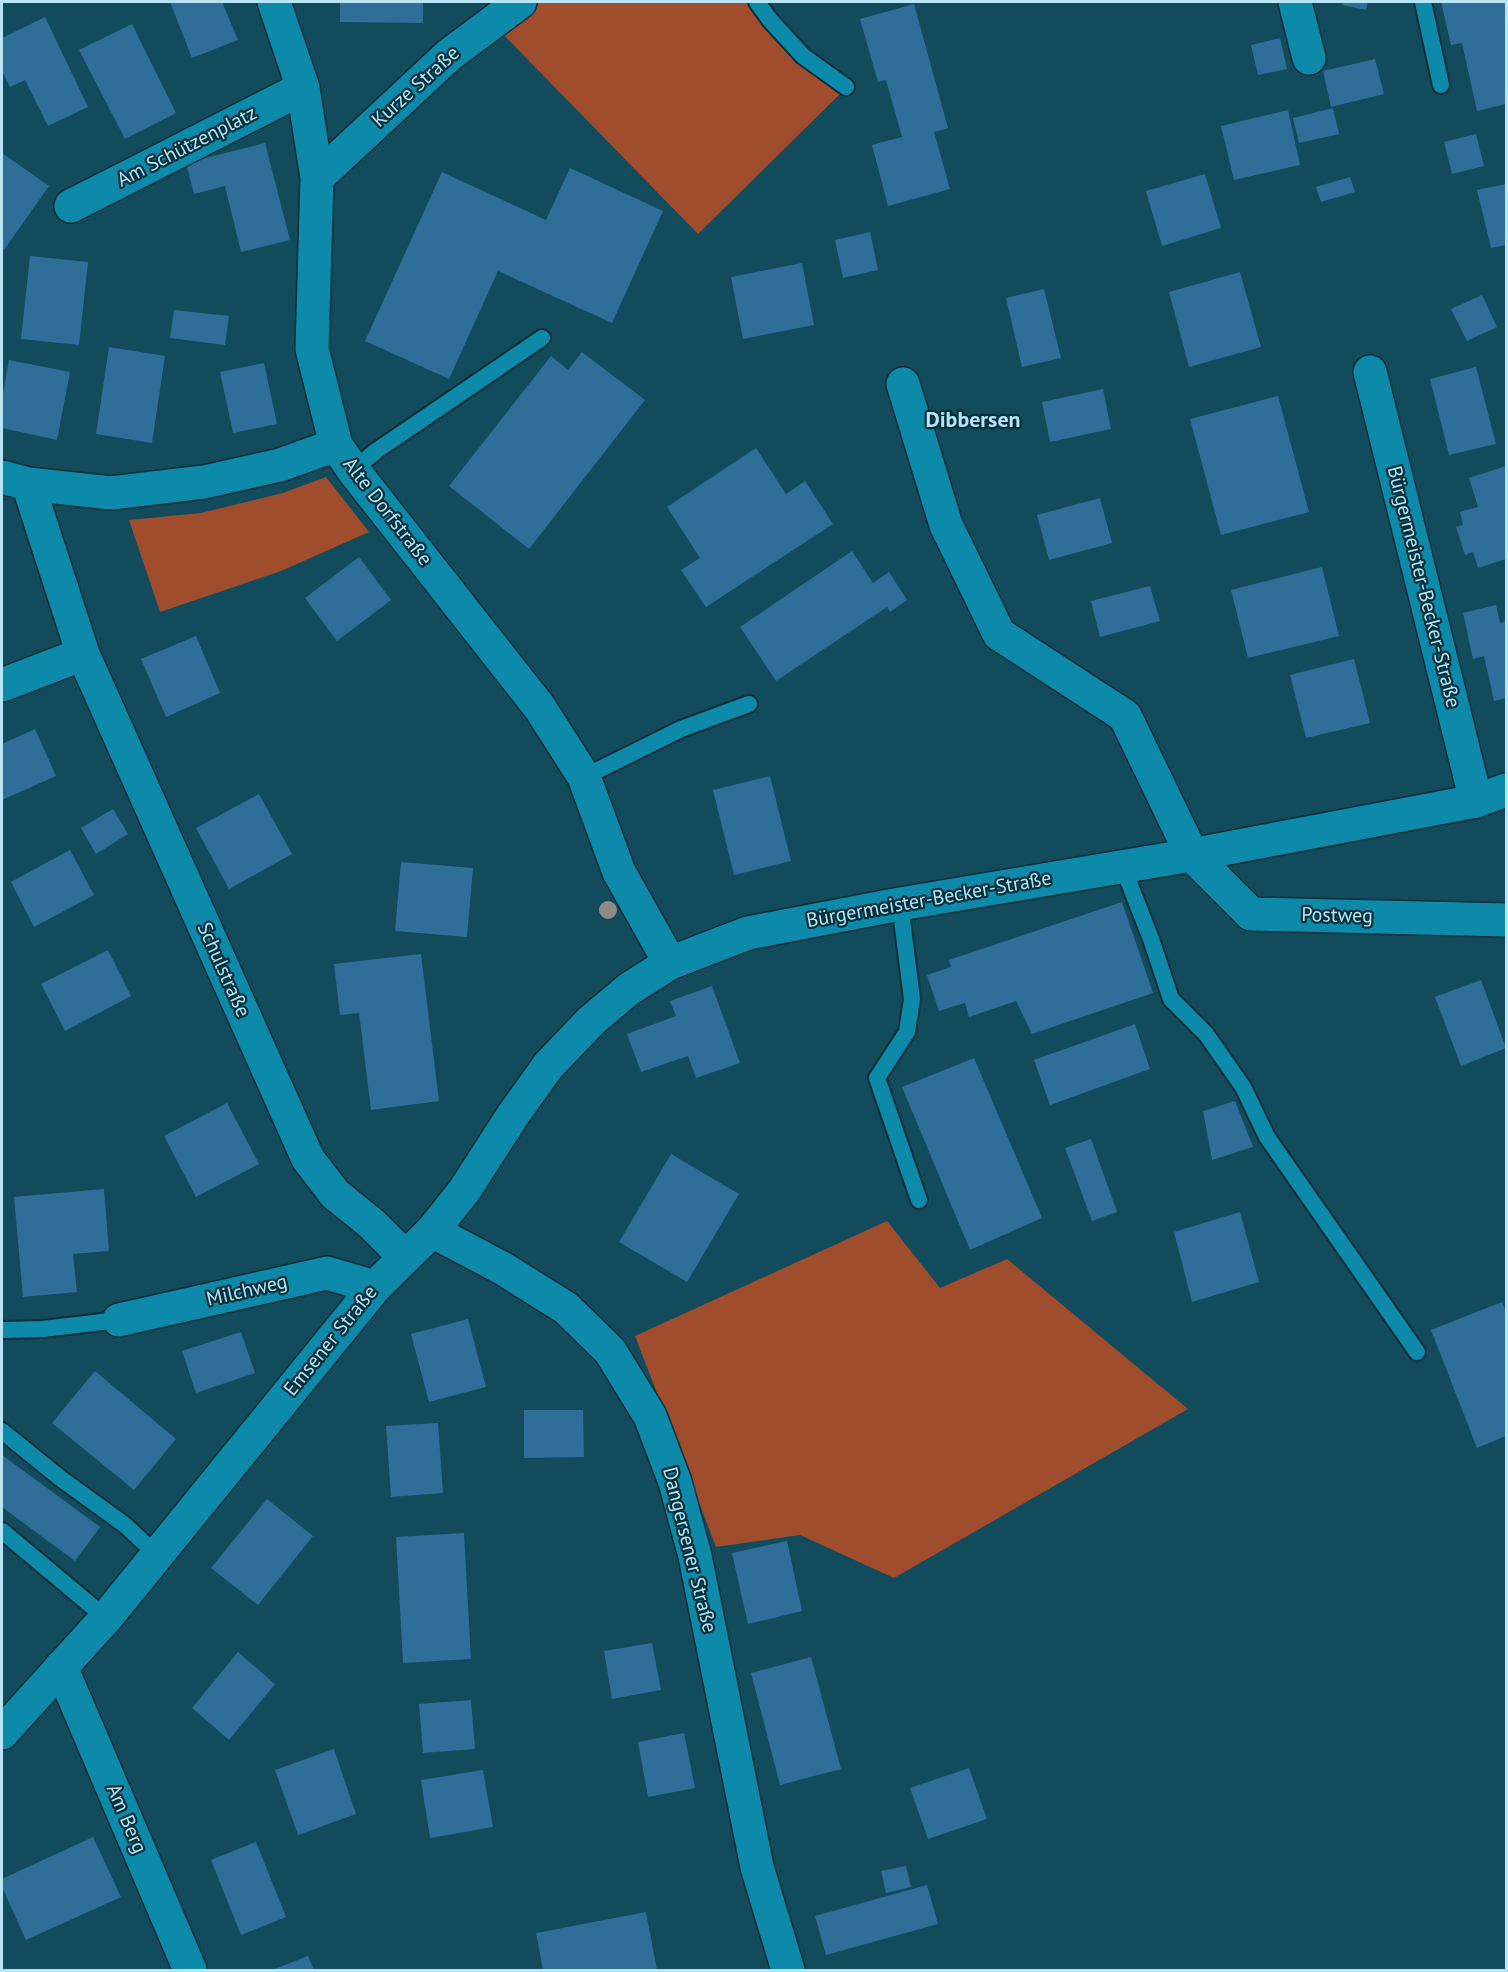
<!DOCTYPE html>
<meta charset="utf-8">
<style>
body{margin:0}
#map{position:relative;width:1508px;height:1972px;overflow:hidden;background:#114b5c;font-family:"PT Sans",sans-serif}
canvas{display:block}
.frame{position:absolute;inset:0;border:3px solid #b7e5f6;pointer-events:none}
</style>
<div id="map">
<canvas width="1508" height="1972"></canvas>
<div class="frame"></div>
</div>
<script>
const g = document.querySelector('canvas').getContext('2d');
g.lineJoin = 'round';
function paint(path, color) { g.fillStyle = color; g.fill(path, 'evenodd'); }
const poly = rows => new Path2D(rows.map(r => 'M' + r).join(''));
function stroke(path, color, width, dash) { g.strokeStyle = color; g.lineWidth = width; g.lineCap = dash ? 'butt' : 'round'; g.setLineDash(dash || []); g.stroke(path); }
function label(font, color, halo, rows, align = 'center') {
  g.font = font + ' "PT Sans",sans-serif'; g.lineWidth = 4.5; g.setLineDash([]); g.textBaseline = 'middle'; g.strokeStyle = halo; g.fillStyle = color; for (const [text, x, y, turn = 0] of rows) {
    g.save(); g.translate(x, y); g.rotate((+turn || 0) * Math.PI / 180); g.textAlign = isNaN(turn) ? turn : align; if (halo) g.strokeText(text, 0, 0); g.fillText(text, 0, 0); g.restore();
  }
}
paint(poly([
 [520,2,755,2,842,92,698,234,492,23],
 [326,477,369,532,281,571,160,612,129,520,201,513,283,493],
 [887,1221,940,1288,1007,1259,1188,1409,894,1578,800,1535,716,1547,635,1336]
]), '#9f4d2c');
paint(poly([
 [170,2,222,2,238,40,192,58],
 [340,2,423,2,423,23,340,22],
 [1343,2,1368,2,1366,10,1342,5],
 [1441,2,1506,2,1506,104,1477,111,1462,43,1451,45],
 [914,4,948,128,934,132,950,189,888,206,872,145,902,137,886,80,878,82,860,19],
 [45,17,88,107,48,126,25,80,10,87,2,71,2,38],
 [132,24,176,113,125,139,79,50],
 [1280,38,1287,69,1258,75,1251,45],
 [1375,59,1384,94,1331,107,1323,71],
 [1333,108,1339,134,1299,143,1293,118],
 [1288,110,1300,165,1234,180,1221,126],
 [1476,134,1484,166,1452,174,1444,142],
 [265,143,290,240,241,252,225,186,194,194,186,163],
 [2,153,49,186,4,250,2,248],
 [570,168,663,211,612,323,498,271,449,379,365,341,442,172,546,220],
 [1205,174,1221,228,1162,246,1146,191],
 [1350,177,1355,192,1321,202,1316,187],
 [1506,184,1506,245,1491,248,1477,190],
 [870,232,878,270,843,278,835,240],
 [30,256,88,262,79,345,21,339],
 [802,263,814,325,743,339,731,277],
 [1240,272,1261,347,1189,367,1169,292],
 [1044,289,1061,358,1022,367,1006,298],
 [1482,295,1497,327,1467,341,1451,309],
 [174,310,229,316,225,345,170,338],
 [109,347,165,356,152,443,96,434],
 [582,352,645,400,529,549,449,486,551,356,568,370],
 [9,360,70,372,57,440,2,428,2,398],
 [264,363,277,424,233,433,220,372],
 [1476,367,1496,444,1449,455,1430,379],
 [1103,389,1111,429,1050,442,1042,402],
 [1278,396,1309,512,1221,535,1190,419],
 [756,448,786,494,805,481,833,524,706,607,681,570,700,558,667,507],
 [1506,466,1506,559,1478,568,1473,552,1465,555,1456,527,1463,525,1460,512,1478,507,1469,478],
 [1100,498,1112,543,1049,560,1037,515],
 [852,551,873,583,889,572,907,600,890,612,887,607,776,681,740,627],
 [359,557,391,600,337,641,305,598],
 [1322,567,1339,636,1248,658,1231,590],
 [1150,586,1160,621,1100,637,1091,601],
 [1496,605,1500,623,1506,621,1506,698,1494,701,1484,656,1473,659,1463,613],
 [196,636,220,693,166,717,141,659],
 [1354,659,1370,723,1306,738,1290,675],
 [35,729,56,776,2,800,2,744],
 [770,776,791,861,734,875,713,790],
 [259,794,292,854,229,889,196,828],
 [113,809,128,834,96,854,81,828],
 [70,850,94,895,34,927,11,882],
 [401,862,473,868,467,937,395,931],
 [1122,902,1153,993,1032,1034,1016,1001,969,1017,965,1003,939,1011,927,975,951,967,949,960],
 [108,950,131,996,65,1031,41,984],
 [421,954,439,1101,371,1110,359,1013,340,1015,334,964],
 [1481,980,1506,1048,1461,1066,1435,997],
 [712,986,740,1063,696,1078,688,1056,641,1072,627,1034,676,1016,670,1001],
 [1135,1024,1150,1069,1050,1105,1034,1060],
 [974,1058,1042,1218,970,1250,902,1087],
 [1235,1101,1253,1147,1212,1160,1203,1111],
 [227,1103,259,1164,196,1197,164,1136],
 [1091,1139,1117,1212,1092,1221,1065,1148],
 [671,1154,739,1194,687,1282,619,1242],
 [104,1189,109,1251,73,1254,77,1292,23,1297,14,1197],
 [1240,1212,1259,1282,1192,1302,1174,1232],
 [1502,1302,1506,1312,1506,1436,1477,1448,1431,1330],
 [468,1319,486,1387,429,1402,411,1334],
 [241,1332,255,1373,196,1393,182,1351],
 [95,1371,176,1439,134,1490,52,1423],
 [524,1410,583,1410,584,1457,524,1458],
 [438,1423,443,1493,391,1497,386,1426],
 [2,1455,100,1527,75,1561,2,1507],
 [267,1499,313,1536,258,1605,211,1568],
 [464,1533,471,1659,403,1663,396,1537],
 [787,1541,802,1611,748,1624,732,1553],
 [652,1643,661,1690,612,1699,604,1651],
 [238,1652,275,1684,229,1740,192,1708],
 [811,1657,841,1769,780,1785,751,1673],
 [471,1700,475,1749,423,1753,419,1704],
 [684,1733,695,1788,648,1797,638,1742],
 [334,1749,356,1814,298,1835,275,1770],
 [969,1768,987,1819,928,1839,910,1788],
 [483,1770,493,1827,430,1838,421,1780],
 [93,1837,121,1897,26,1940,2,1887,2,1879],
 [256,1842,286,1917,241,1935,211,1860],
 [906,1866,911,1887,886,1893,881,1871],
 [927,1885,938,1924,826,1955,815,1916],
 [646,1912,657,1970,543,1970,536,1933],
 [308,1956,314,1970,272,1970]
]), '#2e6e99');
const service = poly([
 [757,2,770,20,803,56,846,87],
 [1423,2,1441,85],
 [353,470,376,451,542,338],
 [584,777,681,729,749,704],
 [1122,865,1151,939,1171,999,1206,1034,1243,1087,1267,1137,1417,1352],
 [900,904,912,999,907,1032,877,1078,919,1200],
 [2,1330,43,1329,119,1320],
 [2,1431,60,1478,125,1525,157,1555],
 [2,1531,106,1618]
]);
const minor = poly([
 [274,2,303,88,317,178,312,349,336,445,353,470,540,708,584,777,619,872,670,963],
 [1295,2,1309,58],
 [317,178,449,55,520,2],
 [71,206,303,88],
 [1370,372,1476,801],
 [903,384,946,525,999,634,1125,716,1192,855,1251,914,1506,920],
 [2,477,28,484,111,493,204,482,280,465,336,445],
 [28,484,83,654,308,1159,335,1194,372,1224,405,1257],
 [2,685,83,654],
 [432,1231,502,1268,566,1308,610,1351,650,1416,675,1482,695,1556,757,1867,788,1970],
 [119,1320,327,1273,375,1287],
 [61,1667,190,1970]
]);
const tertiary = poly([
 [2,1733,106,1618,375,1287,432,1231,464,1191,513,1115,548,1066,591,1021,629,989,670,963,748,933,900,904,1186,856,1476,801,1506,790]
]);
stroke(service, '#0d2f39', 20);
stroke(minor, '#0d2f39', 36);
stroke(tertiary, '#0d2f39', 36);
stroke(service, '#0d8aa9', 16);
stroke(minor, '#0d8aa9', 33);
stroke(tertiary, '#0d8aa9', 33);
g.fillStyle = '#908a85';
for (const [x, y] of [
 [608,910]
]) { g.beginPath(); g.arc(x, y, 9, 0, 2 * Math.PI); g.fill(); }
label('20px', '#b7e5f6', '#00303c', [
 ["Kurze Straße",416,87,-42],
 ["Am Schützenplatz",187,147,-27],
 ["Alte Dorfstraße",387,512,52],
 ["Bürgermeister-Becker-Straße",1423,587,76],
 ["Bürgermeister-Becker-Straße",929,900,-10],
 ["Postweg",1337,916,1],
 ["Schulstraße",223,970,66],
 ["Milchweg",247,1291,-13],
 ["Emsener Straße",331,1341,-51],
 ["Dangersener Straße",689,1550,76],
 ["Am Berg",126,1819,67]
]);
label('bold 22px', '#b7e5f6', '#00303c', [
 ["Dibbersen",973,421]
]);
</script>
